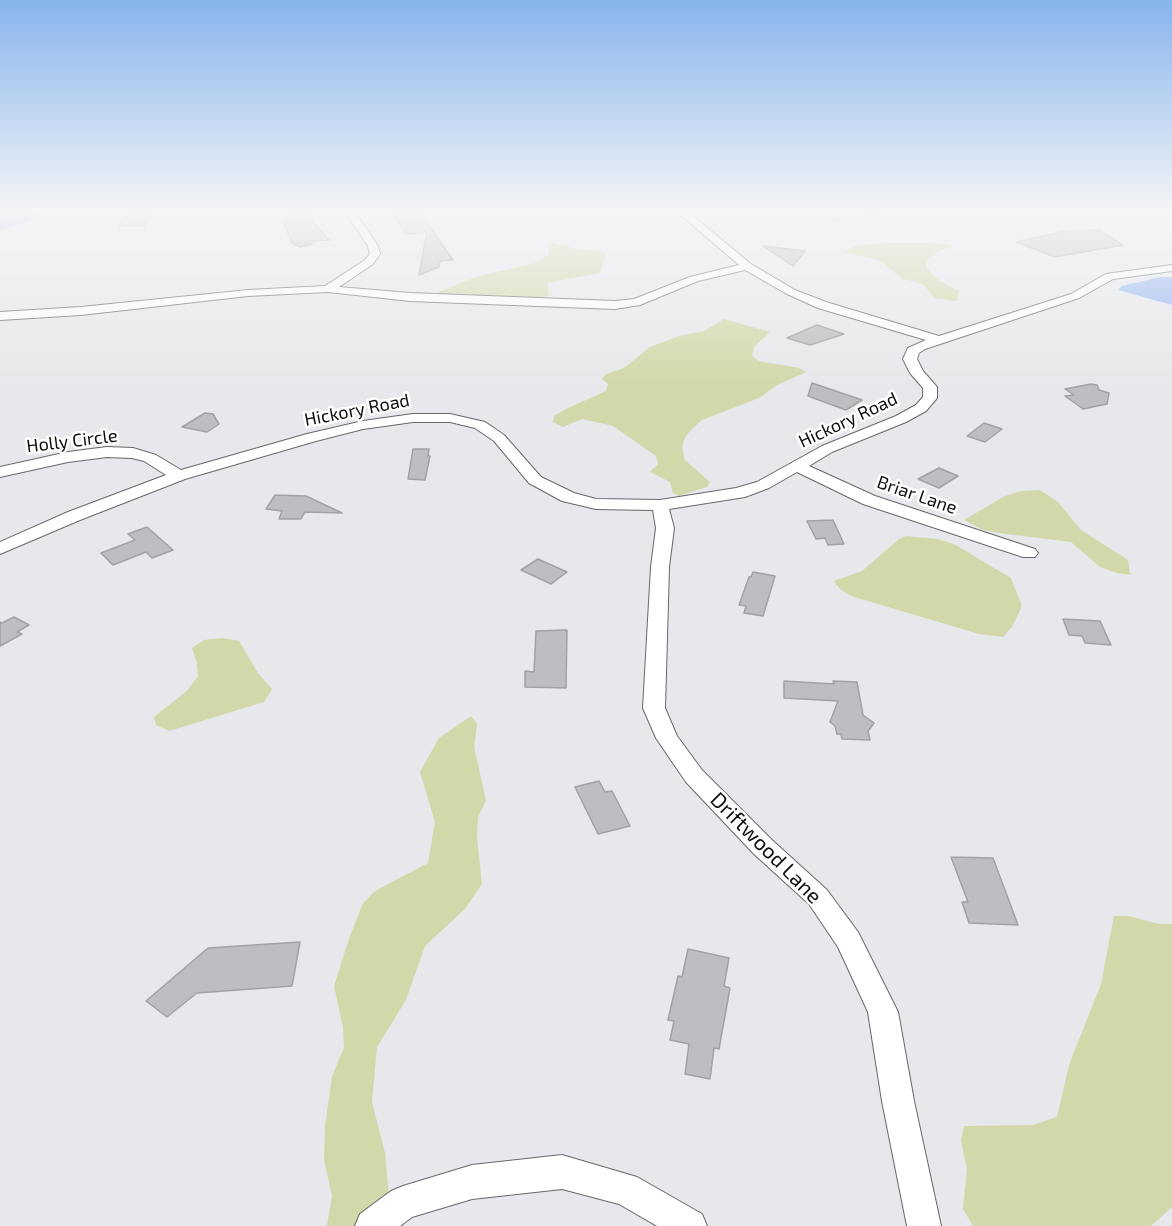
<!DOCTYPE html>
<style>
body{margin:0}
canvas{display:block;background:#e7e8eb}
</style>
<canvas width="1172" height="1226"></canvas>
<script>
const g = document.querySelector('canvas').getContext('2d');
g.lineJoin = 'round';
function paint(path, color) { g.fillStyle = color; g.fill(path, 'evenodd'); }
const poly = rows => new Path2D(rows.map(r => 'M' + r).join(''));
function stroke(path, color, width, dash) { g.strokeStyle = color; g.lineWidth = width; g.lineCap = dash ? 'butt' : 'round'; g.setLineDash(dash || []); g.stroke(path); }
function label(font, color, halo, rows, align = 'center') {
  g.font = font + ' "Exo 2",sans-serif'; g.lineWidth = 5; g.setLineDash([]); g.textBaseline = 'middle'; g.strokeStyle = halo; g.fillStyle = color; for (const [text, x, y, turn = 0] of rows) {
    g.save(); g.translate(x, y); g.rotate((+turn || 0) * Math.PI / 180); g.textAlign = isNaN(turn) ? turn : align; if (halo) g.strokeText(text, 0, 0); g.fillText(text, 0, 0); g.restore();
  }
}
paint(poly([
 [540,211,564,211,567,215,550,221,515,220,499,222,466,213,527,214],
 [795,211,888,211,913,214,826,223],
 [550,242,578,249,601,251,606,254,600,273,547,283,549,295,537,299,447,297,438,292,476,277,536,263,548,255],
 [884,243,934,243,953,246,939,251,929,258,926,262,926,267,938,280,959,291,957,301,934,298,923,284,903,279,879,260,842,252,854,246],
 [724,319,770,332,754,347,752,356,759,361,799,368,806,372,777,385,759,398,702,420,692,429,685,437,682,448,685,460,710,482,707,487,679,496,673,493,670,482,650,472,658,464,656,456,613,426,582,419,563,427,553,422,554,416,566,409,606,391,608,384,602,379,606,374,624,368,650,347,679,336,704,331],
 [1040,490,1058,502,1081,530,1128,560,1130,575,1117,573,1100,567,1071,542,998,533,981,529,964,520,1005,496,1022,491],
 [906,536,937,539,954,544,1011,578,1022,606,1012,627,1003,637,979,634,851,596,840,589,834,581,862,571,899,539],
 [222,638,239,641,258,673,272,689,264,702,169,731,156,725,154,717,188,690,198,676,197,663,192,648,204,640],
 [471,716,477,724,474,746,486,801,478,817,477,837,482,884,465,909,425,946,406,1000,377,1047,372,1102,385,1153,389,1196,370,1226,327,1226,332,1196,324,1160,325,1126,332,1076,344,1048,343,1027,334,986,349,939,363,903,375,891,428,863,435,822,420,772,439,738],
 [1114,916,1128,916,1159,924,1172,924,1172,1207,1151,1226,973,1226,963,1209,967,1170,961,1140,964,1126,1033,1125,1057,1117,1069,1065,1101,984]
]), '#d2d8a9');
paint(poly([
 [0,211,30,211,39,214,30,221,0,230],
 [1160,277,1172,277,1172,305,1118,290,1122,286]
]), '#95b3f5');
const building = poly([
 [130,211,157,211,144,226,118,226,130,211],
 [288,211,314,211,310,218,329,240,312,241,312,244,300,247,292,243,283,221,288,211],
 [391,211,419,211,453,260,440,261,439,267,419,275,427,232,406,234,391,211],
 [1099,230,1123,245,1055,257,1016,242,1060,232,1099,230],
 [763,246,805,251,793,266,763,246],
 [817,325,844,334,810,345,787,338,817,325],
 [812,383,862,400,846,410,808,396,812,383],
 [1091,384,1097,385,1099,390,1109,393,1107,404,1083,409,1065,396,1074,395,1065,389,1091,384],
 [205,413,213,414,219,424,207,432,182,427,205,413],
 [984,423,1002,429,985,442,967,436,984,423],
 [413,449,429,449,428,456,430,456,425,480,408,479,413,449],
 [939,468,958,476,939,488,918,479,939,468],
 [275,495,306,496,342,513,305,512,301,519,279,519,282,511,266,509,275,495],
 [833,520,844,544,828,545,825,538,816,539,807,521,833,520],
 [147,527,173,550,152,558,146,552,113,565,101,553,135,540,128,534,147,527],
 [538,559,567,572,551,584,521,570,538,559],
 [753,572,775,576,763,616,744,613,746,606,739,605,749,577,751,577,753,572],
 [14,617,29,625,17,632,22,634,0,646,0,622,2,623,14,617],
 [1063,619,1100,621,1111,645,1085,643,1082,636,1069,635,1063,619],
 [567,630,566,688,525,687,525,671,534,672,536,631,567,630],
 [784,681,834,684,833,681,857,682,863,715,874,723,868,731,870,740,842,739,841,734,837,734,835,726,830,722,838,701,784,698,784,681],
 [599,781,605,792,612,791,630,826,598,834,575,787,599,781],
 [951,857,993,858,1018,925,969,923,962,902,968,902,951,857],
 [300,942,292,986,197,993,167,1017,146,1001,208,948,300,942],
 [688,949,729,958,724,986,730,988,719,1049,714,1048,710,1079,685,1074,689,1044,670,1040,674,1021,668,1020,678,976,682,977,688,949]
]);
paint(building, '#bdbec1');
stroke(building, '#a1a2a4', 1.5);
const minor = poly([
 [344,211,354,211,378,246,380,254,373,264,339,287,410,293,615,301,634,299,690,277,739,265,676,211,687,211,751,264,795,290,826,302,939,336,1071,294,1106,274,1172,265,1172,271,1113,279,1079,298,925,349,919,353,917,359,923,371,937,387,937,398,926,411,906,422,832,452,809,466,875,496,1035,549,1038,553,1035,557,1023,557,863,504,797,472,769,488,745,497,669,509,674,528,669,567,665,708,677,736,702,770,772,840,827,890,858,932,898,1012,914,1101,941,1226,907,1226,882,1101,868,1012,838,947,809,904,754,854,686,782,656,738,643,708,651,567,656,528,653,510,596,509,562,501,529,483,494,441,475,428,450,422,413,422,363,429,316,441,185,479,80,520,0,554,0,542,68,512,166,475,144,461,132,458,107,457,68,462,0,477,0,467,68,452,107,447,133,448,156,455,181,470,307,434,363,421,413,414,450,414,485,422,504,435,541,477,574,493,596,499,660,500,736,488,757,482,822,446,896,416,916,405,923,397,923,388,910,373,903,359,908,348,926,340,818,308,787,294,745,270,698,281,640,305,615,309,410,301,328,292,248,296,81,315,0,320,0,312,81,307,248,290,325,286,365,260,370,254,368,246,344,211],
 [562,1155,637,1177,702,1214,707,1226,657,1226,619,1204,562,1189,472,1199,412,1217,400,1226,355,1226,360,1214,391,1191,403,1186,472,1165,562,1155]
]);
stroke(minor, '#66686a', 2);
stroke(poly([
 [804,211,820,217,839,219,891,213,915,216,964,211],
 [1021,211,1137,211]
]), '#7b7b7d', 1.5, [1, 2]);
paint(minor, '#fff');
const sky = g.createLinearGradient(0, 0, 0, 383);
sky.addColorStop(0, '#87b4ed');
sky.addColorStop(0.55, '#f4f5f6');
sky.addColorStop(1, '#f4f5f600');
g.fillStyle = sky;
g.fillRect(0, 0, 1172, 383);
label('18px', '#0d0d0e', '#fff', [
 ["Hickory Road",357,410,-11],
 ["Hickory Road",848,420,-25],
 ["Holly Circle",72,441,-7],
 ["Briar Lane",917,495,19]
]);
label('21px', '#0d0d0e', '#fff', [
 ["Driftwood Lane",766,848,45]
]);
</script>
